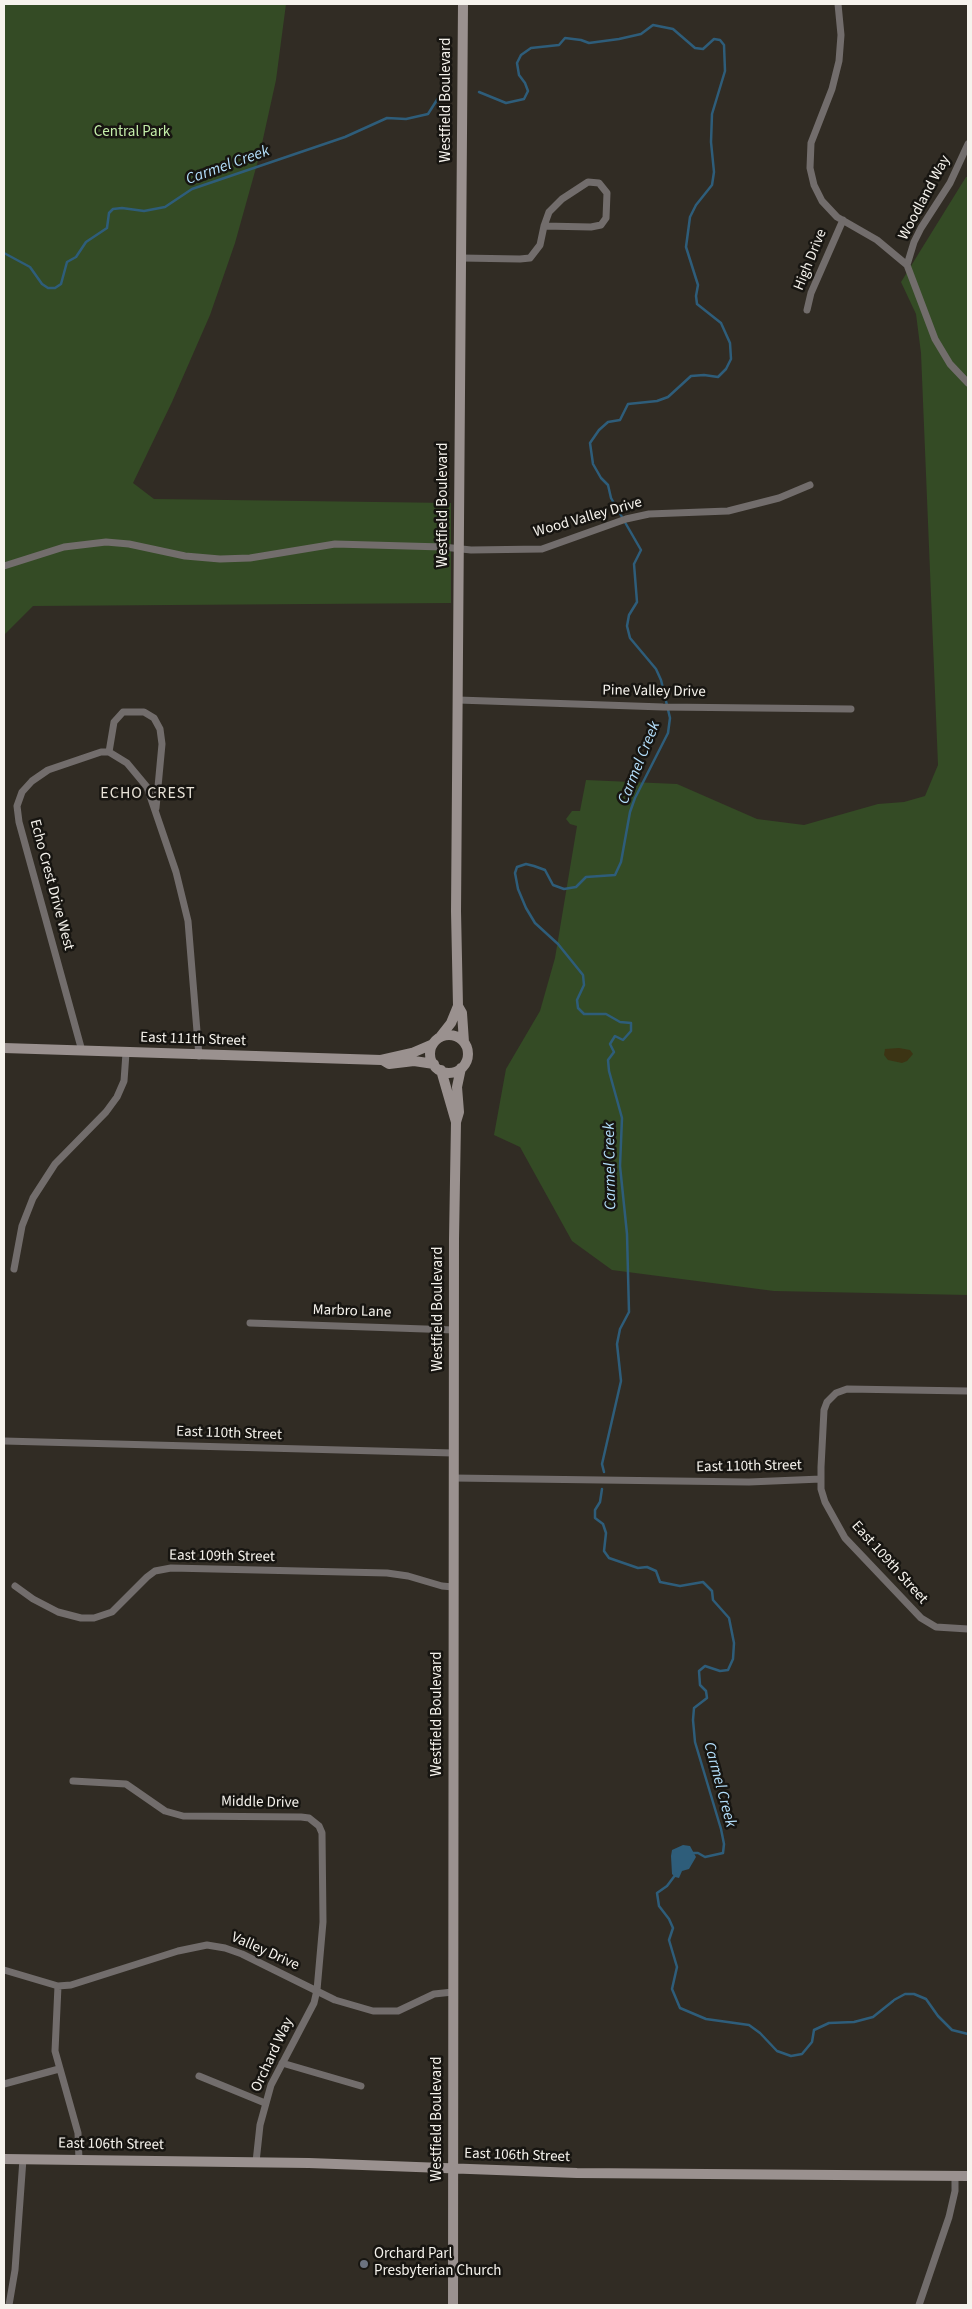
<!DOCTYPE html>
<style>
body{margin:0}
#map{position:relative;width:972px;height:2309px;overflow:hidden;background:#312c24;font-family:"Source Sans 3",sans-serif}
canvas{display:block}
.frame{position:absolute;inset:0;border:5px solid #f6f3ed;pointer-events:none}
</style>
<div id="map">
<canvas width="972" height="2309"></canvas>
<div class="frame"></div>
</div>
<script>
const g = document.querySelector('canvas').getContext('2d');
g.lineJoin = 'round';
function paint(path, color) { g.fillStyle = color; g.fill(path, 'evenodd'); }
const poly = rows => new Path2D(rows.map(r => 'M' + r).join(''));
function stroke(path, color, width, dash) { g.strokeStyle = color; g.lineWidth = width; g.lineCap = dash ? 'butt' : 'round'; g.setLineDash(dash || []); g.stroke(path); }
function label(font, color, halo, rows, align = 'center') {
  g.font = font + ' "Source Sans 3",sans-serif'; g.lineWidth = 5; g.setLineDash([]); g.textBaseline = 'middle'; g.strokeStyle = halo; g.fillStyle = color; for (const [text, x, y, turn = 0] of rows) {
    g.save(); g.translate(x, y); g.rotate((+turn || 0) * Math.PI / 180); g.textAlign = isNaN(turn) ? turn : align; if (halo) g.strokeText(text, 0, 0); g.fillText(text, 0, 0); g.restore();
  }
}
paint(poly([
 [4,4,286,4,276,80,259,157,235,243,210,315,172,402,133,483,154,499,451,503,451,603,33,606,4,635],
 [966,177,968,177,968,1295,774,1291,612,1270,572,1241,520,1147,494,1135,506,1069,540,1011,555,958,577,826,570,824,566,819,572,811,580,811,586,780,677,784,757,819,804,825,878,804,904,802,925,796,938,765,921,353,916,314,901,282]
]), '#344b25');
paint(poly([
 [899,1048,910,1050,913,1054,907,1061,902,1063,888,1060,884,1055,885,1049]
]), '#3c3414');
paint(poly([
 [683,1845,690,1846,696,1857,689,1869,682,1871,679,1878,675,1877,672,1874,671,1856,672,1850]
]), '#2e5d7a');
stroke(poly([
 [479,92,506,103,524,99,528,91,525,83,519,75,517,63,521,55,531,48,559,45,565,38,581,40,589,43,619,39,641,34,653,25,673,29,695,48,703,49,714,39,720,40,724,45,725,71,712,114,711,142,714,172,712,185,696,205,690,217,686,247,698,285,696,296,697,304,721,323,730,343,731,359,726,369,718,377,704,375,691,376,668,397,657,401,628,404,620,420,608,422,599,430,590,443,593,464,601,478,608,485,611,498,641,550,634,564,637,602,629,615,627,626,630,638,656,669,661,680,670,718,668,733,635,798,630,812,621,862,615,875,586,877,576,887,564,889,553,885,545,870,534,866,526,864,517,867,515,873,518,889,526,908,535,923,558,944,583,975,584,985,577,1000,578,1008,584,1014,606,1014,620,1022,631,1023,631,1031,623,1040,615,1036,610,1044,614,1052,608,1060,609,1071,622,1118,620,1166,627,1234,629,1312,620,1329,617,1344,621,1381,602,1464,604,1472],
 [4,253,30,267,42,284,48,288,55,288,61,284,67,262,76,257,86,242,107,228,109,213,113,209,122,208,144,211,165,207,192,189,345,137,387,118,406,119,428,114,442,92],
 [602,1489,600,1502,595,1510,595,1518,603,1524,606,1533,604,1551,609,1558,638,1568,647,1567,656,1571,660,1582,680,1586,703,1582,712,1591,713,1600,729,1618,734,1643,733,1659,728,1670,720,1671,705,1666,699,1671,700,1685,706,1691,707,1698,694,1708,693,1720,695,1742,721,1829,724,1844,723,1853,705,1857,698,1853,692,1853],
 [676,1874,667,1886,657,1893,659,1906,669,1919,673,1928,669,1940,677,1967,672,1989,680,2008,706,2019,749,2025,760,2033,777,2051,791,2056,802,2054,812,2042,814,2030,829,2023,854,2022,873,2017,893,2001],
 [894,2000,905,1994,914,1994,926,1999,938,2016,952,2030,968,2034]
]), '#2e5d7a', 2.5);
stroke(poly([
 [838,4,841,35,839,61,832,89,811,143,810,168,814,185,822,201,837,217,877,240,907,265,935,339,950,364,968,383],
 [461,258,520,259,530,258,540,245,544,226,549,212,562,199,588,182,599,183,607,193,606,218,601,225,591,227,544,226],
 [907,265,914,242,921,228,950,183,968,144],
 [807,310,811,293,843,220],
 [4,566,64,547,106,542,129,544,185,556,220,559,250,558,335,544,443,547,471,550,542,549,626,519,649,514,728,511,779,498,810,485],
 [458,700,663,707,851,709],
 [109,752,114,722,123,712,144,712,154,718,160,729,162,744,156,808],
 [82,1051,19,822,17,806,22,792,32,781,48,770,101,752,109,752,127,763,147,787,176,872,188,921,199,1056],
 [14,1269,22,1226,33,1198,55,1164,106,1112,117,1097,124,1081,126,1053],
 [250,1323,454,1330],
 [968,1391,847,1389,836,1393,827,1402,824,1410,821,1467,821,1489,825,1502,845,1538,921,1618,936,1627,968,1629],
 [4,1441,453,1453],
 [453,1478,749,1482,821,1479],
 [15,1586,33,1599,58,1612,81,1618,94,1618,112,1612,147,1577,155,1571,171,1568,387,1573,408,1576,442,1586,453,1587],
 [73,1781,126,1784,165,1811,183,1816,301,1817,309,1818,319,1826,322,1833,323,1922,317,1990,314,2003,271,2085,260,2125,256,2162],
 [4,1970,58,1986,71,1985,178,1951,207,1945,225,1948,242,1954,335,2000,373,2011,398,2011,434,1994,453,1992],
 [58,1986,55,2051,78,2133,79,2160],
 [282,2063,361,2086],
 [199,2076,265,2103],
 [4,2084,59,2069],
 [9,2305,15,2270,23,2159],
 [919,2305,949,2217,955,2191,955,2175]
]), '#726d6c', 7);
stroke(poly([
 [463,4,456,911,458,1006,462,1013,464,1042],
 '430 1054a19 19 0 1 1 38 0a19 19 0 1 1-38 0Z',
 [440,1037,451,1023,458,1006],
 [4,1048,381,1060,412,1053,433,1044],
 [384,1061,389,1064,414,1061,434,1064],
 [441,1070,456,1122],
 [4,2159,309,2163,577,2173,968,2176],
 [453,2305,454,1239,456,1122,459,1112,457,1087,461,1068]
]), '#9a918f', 10);
for (const [x, y, r, color] of [
 [364,2264,5,"#6b7280"]
]) { const dot = new Path2D(); dot.arc(x, y, r, 0, 2 * Math.PI); g.fillStyle = color; g.fill(dot); stroke(dot, '#171511', 2); }
label('15px', '#f6f3ed', '#171511', [
 ["Westfield Boulevard",447,100,-90],
 ["Woodland Way",925,198,-62],
 ["High Drive",811,260,-68],
 ["Westfield Boulevard",444,505,-90],
 ["Wood Valley Drive",588,518,-16],
 ["Pine Valley Drive",654,692,1],
 ["Echo Crest Drive West",51,885,75],
 ["East 111th Street",193,1040,2],
 ["Westfield Boulevard",439,1309,-90],
 ["Marbro Lane",352,1312,2],
 ["East 110th Street",229,1434,2],
 ["East 110th Street",749,1467,-1],
 ["East 109th Street",222,1557,1],
 ["East 109th Street",889,1563,48],
 ["Westfield Boulevard",438,1714,-90],
 ["Middle Drive",260,1803,1],
 ["Valley Drive",265,1952,24],
 ["Orchard Way",273,2055,-65],
 ["Westfield Boulevard",438,2119,-90],
 ["East 106th Street",111,2145,1],
 ["East 106th Street",517,2156,2]
]);
label('15px', '#c4eeaa', '#171511', [
 ["Central Park",132,133]
]);
label('15px', '#f6f3ed', '#171511', [
 ["Orchard Parl",374,2255],
 ["Presbyterian Church",374,2272]
], 'left');
label('italic 16px', '#b3defb', '#171511', [
 ["Carmel Creek",228,166,-20],
 ["Carmel Creek",640,763,-68],
 ["Carmel Creek",611,1166,-91],
 ["Carmel Creek",719,1785,75]
]);
g.letterSpacing = '1px';
label('16px', '#e8e2d7', '#171511', [
 ["ECHO CREST",148,794]
]);
g.letterSpacing = '0px';
</script>
